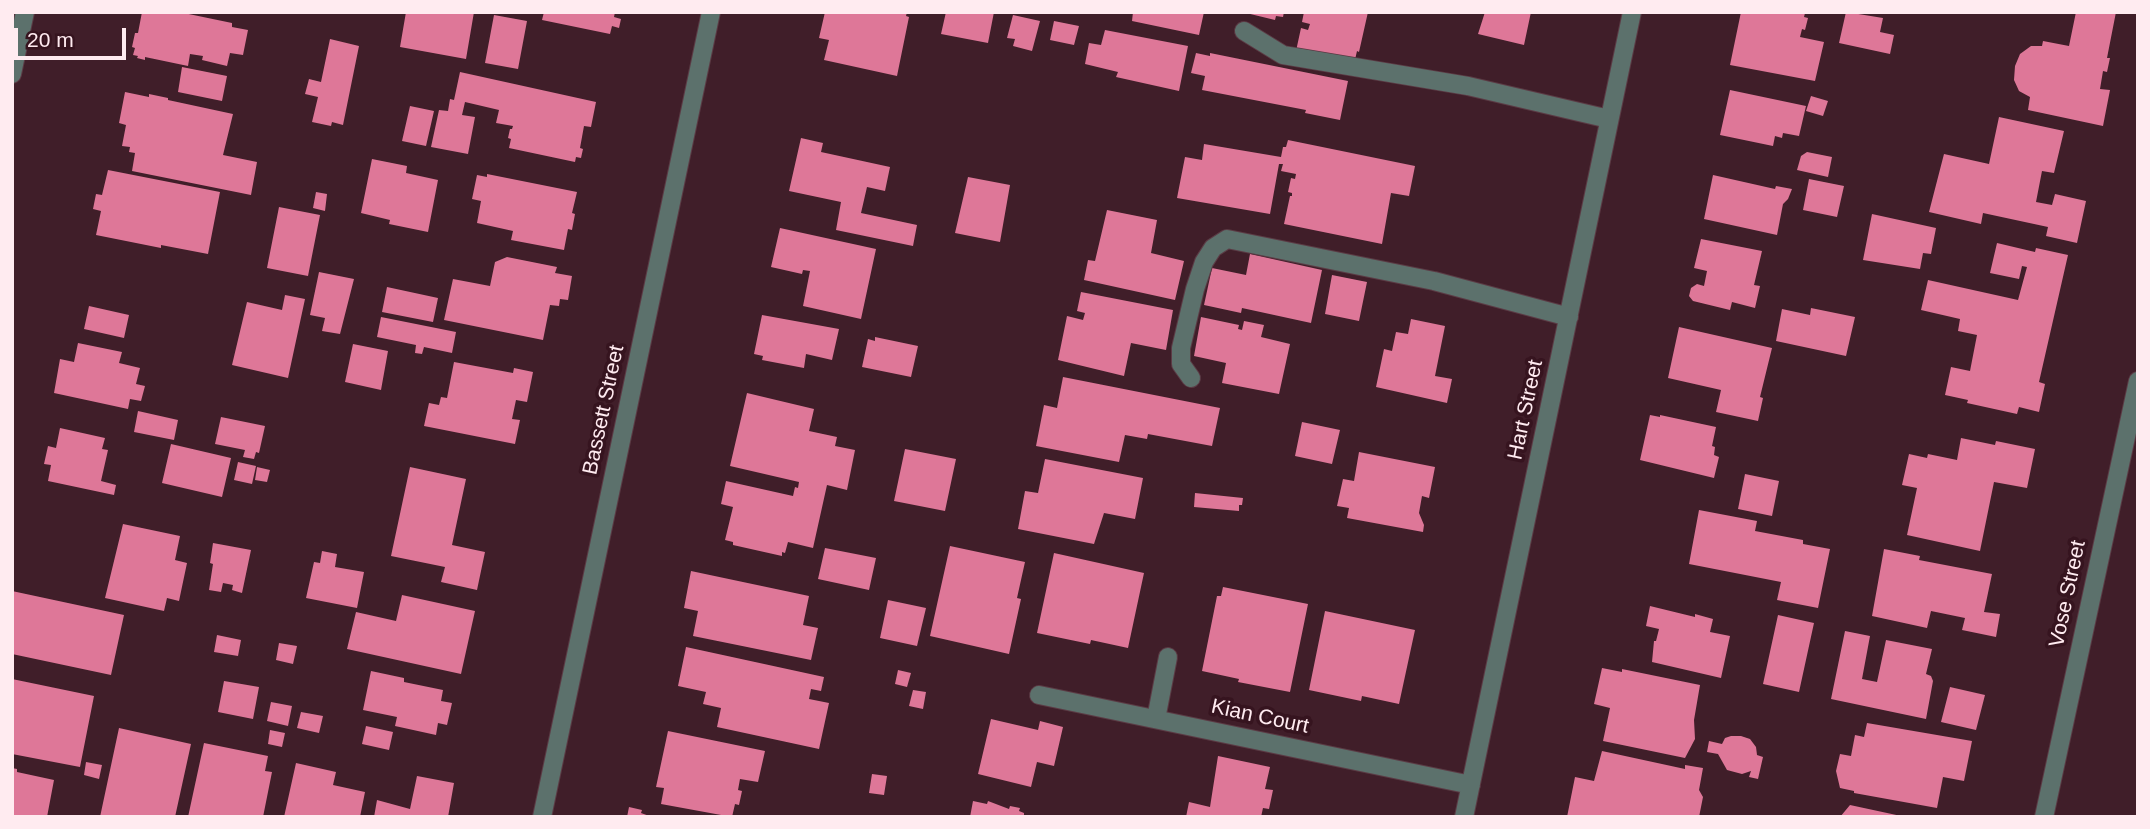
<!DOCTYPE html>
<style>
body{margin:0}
#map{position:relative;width:2150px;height:829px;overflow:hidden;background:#401e29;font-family:Arial,sans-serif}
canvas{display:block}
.frame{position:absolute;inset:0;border:14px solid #ffebf0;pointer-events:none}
.scale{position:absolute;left:14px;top:28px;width:112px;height:32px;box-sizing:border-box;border:4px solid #ffebf0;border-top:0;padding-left:9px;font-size:21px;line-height:24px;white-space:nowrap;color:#ffebf0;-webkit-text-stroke:5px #36141f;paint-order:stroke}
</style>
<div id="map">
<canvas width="2150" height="829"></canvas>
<div class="frame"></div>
<div class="scale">20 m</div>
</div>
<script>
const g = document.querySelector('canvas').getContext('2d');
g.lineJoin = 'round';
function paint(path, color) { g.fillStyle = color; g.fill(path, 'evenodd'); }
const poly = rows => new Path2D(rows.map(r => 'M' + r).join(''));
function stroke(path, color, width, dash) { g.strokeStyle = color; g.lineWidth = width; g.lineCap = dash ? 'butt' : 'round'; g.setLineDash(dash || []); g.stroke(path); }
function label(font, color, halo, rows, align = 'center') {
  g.font = font + ' Arial,sans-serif'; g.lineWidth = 7; g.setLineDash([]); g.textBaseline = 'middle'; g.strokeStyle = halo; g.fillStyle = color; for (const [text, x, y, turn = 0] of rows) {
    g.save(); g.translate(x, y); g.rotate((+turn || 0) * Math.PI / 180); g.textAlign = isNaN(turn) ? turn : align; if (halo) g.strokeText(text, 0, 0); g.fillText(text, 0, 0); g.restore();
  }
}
paint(poly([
 [142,12,179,12,232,23,232,27,248,30,243,55,230,53,227,66,202,60,203,56,190,54,188,66,145,57,145,60,137,58,138,56,133,55,135,48,132,47,135,33,138,33],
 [406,12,474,12,466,59,400,47],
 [544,12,615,12,614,17,621,19,619,28,612,26,610,34,542,20],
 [825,12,907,12,906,16,909,17,897,76,824,60,829,40,819,38],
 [946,12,994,12,988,43,941,34],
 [1133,12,1204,12,1199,35,1132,21],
 [1242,12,1284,12,1283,17,1276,16,1275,20],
 [1304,12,1368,12,1359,52,1357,51,1354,64,1296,51,1301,28,1308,30,1310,24,1302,22],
 [1485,12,1531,12,1524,45,1478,34],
 [1741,12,1805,13,1804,17,1808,18,1805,30,1802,29,1800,37,1824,42,1815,81,1730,65],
 [1846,12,1883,18,1880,32,1894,35,1890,54,1839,43],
 [2076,12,2116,12,2107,58,2110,58,2107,72,2103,71,2100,89,2110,90,2103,126,2028,110,2030,97,2019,91,2014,80,2015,66,2020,54,2031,46,2042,46,2043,41,2069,46],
 [494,15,527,21,518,69,485,63],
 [1013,15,1040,21,1032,51,1013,46,1015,39,1007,38],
 [1054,21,1079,26,1074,45,1050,40],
 [1105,30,1188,46,1179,91,1116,77,1118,72,1085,64,1089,43,1101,45],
 [330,39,359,46,343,125,332,122,331,126,312,122,318,97,305,94,309,79,321,82],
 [1196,53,1210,56,1210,53,1348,81,1340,120,1305,113,1306,110,1202,90,1205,76,1191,73],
 [182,67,227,76,222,101,178,92],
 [460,72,596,102,591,127,584,126,580,148,583,149,581,158,576,157,575,162,509,148,511,139,508,138,510,129,512,129,513,126,496,123,499,110,465,102,462,115,475,117,468,154,431,147,439,110,448,111,450,99,454,100],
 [1730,90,1806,106,1799,136,1783,133,1782,138,1775,136,1773,146,1720,135],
 [125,92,149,97,149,94,168,98,168,100,233,114,223,155,257,162,251,195,132,171,135,153,129,152,130,147,122,146,126,125,119,123],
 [1811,96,1828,101,1823,116,1806,111],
 [410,106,434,111,426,146,402,141],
 [1999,117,2064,131,2054,173,2042,171,2036,202,2052,205,2055,194,2086,201,2077,243,2046,236,2048,227,1983,213,1981,224,1929,212,1944,154,1989,164],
 [801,138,823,143,821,152,890,167,885,191,867,187,861,213,917,225,913,246,836,230,841,202,789,191],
 [1288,140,1415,166,1409,196,1391,193,1382,244,1284,224,1290,196,1292,196,1292,193,1288,192,1291,178,1295,179,1296,174,1281,171,1283,164,1279,164,1270,214,1177,198,1185,157,1202,160,1204,144,1281,157,1283,147,1286,147],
 [1807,152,1832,157,1828,177,1797,170,1801,156],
 [372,159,407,166,406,173,438,180,428,232,389,224,390,220,361,213],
 [108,170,220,192,208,254,161,245,161,248,96,235,101,211,93,209,96,194,102,195],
 [487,174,577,192,572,213,575,214,572,230,568,229,564,250,511,240,513,231,477,223,481,201,472,199,477,175,487,177],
 [1713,175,1775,189,1776,186,1792,189,1788,199,1783,204,1777,235,1704,219],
 [968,177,1010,185,1000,242,955,233],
 [1809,179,1844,186,1837,217,1803,210],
 [316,192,327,194,325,211,313,208],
 [279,207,320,215,308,276,267,268],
 [1107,210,1157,220,1151,253,1184,261,1175,300,1084,280,1088,260,1095,261],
 [1872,214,1936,228,1931,254,1923,253,1920,269,1863,260],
 [780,228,876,249,861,319,803,306,810,271,803,270,802,274,771,267],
 [1701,239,1762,251,1754,285,1760,286,1755,308,1732,302,1730,310,1693,301,1689,296,1691,288,1697,284,1704,286,1707,271,1694,268],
 [1997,243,2035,252,2036,248,2068,255,2039,382,2045,384,2039,412,2019,407,2017,414,1967,403,1968,400,1945,395,1951,367,1970,371,1977,335,1958,331,1960,319,1921,310,1928,280,2018,300,2027,267,2022,266,2019,279,1990,273],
 [1250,254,1322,270,1311,323,1242,308,1241,313,1204,305,1212,268,1246,275],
 [507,257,557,267,555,273,572,276,568,300,560,299,559,306,550,305,543,340,444,320,453,279,490,286,495,262],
 [319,272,354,279,340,334,322,331,325,318,310,315],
 [1332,275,1367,282,1359,321,1325,314],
 [387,287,438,298,433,322,382,312],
 [1081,292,1173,310,1166,350,1131,343,1124,376,1058,360,1067,316,1083,320,1085,313,1077,311],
 [285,295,305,299,288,378,232,365,247,302,282,310],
 [89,306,129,315,124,338,84,329],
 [1811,308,1855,317,1846,356,1776,341,1782,309,1810,315],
 [762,315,839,329,832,360,806,354,804,368,762,360,763,356,754,354],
 [381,317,456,332,452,353,424,347,422,354,415,353,416,345,377,337],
 [1201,317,1239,325,1238,329,1242,330,1244,321,1264,325,1261,337,1290,344,1279,394,1222,383,1226,363,1194,356],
 [1411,319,1445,326,1435,376,1452,379,1447,403,1376,387,1384,349,1392,351,1396,332,1408,334],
 [1679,327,1772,348,1760,397,1763,398,1758,421,1716,412,1721,390,1668,378],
 [875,337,918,346,911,377,862,367,868,339,875,341],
 [78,343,122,352,119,363,140,368,136,384,145,386,141,401,130,399,128,409,54,393,60,359,74,362],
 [353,344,388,351,381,390,345,382],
 [454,362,513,373,514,368,533,372,527,402,516,400,512,419,520,420,515,444,424,426,429,403,439,405,441,397,447,398],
 [1063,377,1220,408,1212,446,1148,434,1147,439,1125,435,1119,462,1036,446,1044,405,1057,408],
 [747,393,814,409,809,431,837,437,835,446,855,450,847,490,827,485,813,548,788,542,785,553,782,552,782,556,733,545,733,542,725,540,733,507,721,504,726,481,793,496,795,487,798,488,799,482,730,466],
 [138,411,178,420,174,440,134,432],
 [1650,415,1660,417,1660,415,1716,427,1712,446,1715,447,1714,455,1719,457,1714,478,1640,460],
 [221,417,265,426,259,453,256,452,254,459,243,457,245,450,215,444],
 [1302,422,1340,430,1332,464,1295,456],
 [60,428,105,438,102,449,108,450,101,481,116,485,114,495,48,481,51,465,44,464,48,446,56,448],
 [1961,438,1995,445,1996,441,2035,449,2027,488,1994,482,1980,551,1907,535,1917,488,1902,485,1909,454,1927,458,1928,454,1957,460],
 [171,444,231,458,222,497,162,483],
 [905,449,956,459,945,511,894,501],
 [1359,452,1435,467,1429,498,1422,496,1419,513,1424,525,1423,532,1347,518,1349,508,1337,506,1343,479,1354,481],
 [1045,459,1143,478,1135,519,1104,513,1094,544,1018,529,1025,491,1038,493],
 [238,462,256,466,252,484,234,480],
 [257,467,270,470,267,482,255,480],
 [410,467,466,479,452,545,485,552,477,590,441,582,445,567,391,556],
 [1745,474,1779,481,1772,516,1738,509],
 [1195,493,1243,498,1242,505,1239,505,1239,511,1194,507],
 [1699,510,1757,521,1755,531,1803,540,1803,544,1830,549,1818,608,1777,600,1781,582,1689,564],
 [123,524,180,536,175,560,187,563,179,601,167,598,164,611,105,598],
 [213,543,251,550,242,593,232,590,233,585,223,583,221,592,209,590,213,564,210,563],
 [950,546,1025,562,1017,598,1021,599,1009,654,930,636],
 [825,548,876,558,869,590,818,579],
 [1884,549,1920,556,1919,560,1992,574,1984,612,2000,614,1996,637,1962,630,1965,618,1931,611,1927,628,1872,616],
 [322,551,337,554,335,567,364,572,357,608,306,598,314,562,320,563],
 [1054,553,1144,573,1128,648,1091,640,1090,644,1037,633],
 [691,571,809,596,803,625,818,628,811,660,693,636,698,611,684,608],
 [1223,587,1308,604,1290,692,1238,682,1239,679,1202,671,1217,596,1221,596],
 [12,591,124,615,111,675,12,654],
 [402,595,475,611,461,674,347,649,356,612,396,621],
 [888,600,926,608,917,646,880,638],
 [1650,606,1695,617,1695,614,1713,619,1710,632,1730,636,1721,678,1652,662,1654,641,1656,641,1659,629,1646,626],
 [1325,611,1415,630,1399,704,1362,696,1361,701,1309,690],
 [1778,615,1814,623,1799,692,1763,684],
 [1845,631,1870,636,1862,679,1877,682,1886,640,1932,649,1926,674,1931,676,1933,681,1926,719,1831,699],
 [217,635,241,640,238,656,214,652],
 [279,643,297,646,293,664,276,660],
 [686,647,824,677,821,691,811,689,809,699,829,703,819,749,717,727,721,708,703,704,706,692,678,686],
 [1602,668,1622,672,1622,669,1700,685,1694,720,1695,739,1685,758,1603,741,1610,708,1594,704],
 [898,670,911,673,907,687,895,684],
 [371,671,404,678,404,682,443,690,441,701,452,703,447,725,438,723,436,735,395,726,397,717,363,710],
 [12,679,94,696,80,767,12,754],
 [224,681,259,687,253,719,218,712],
 [1950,687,1985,695,1976,730,1941,722],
 [913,690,926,692,923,709,909,706],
 [271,702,292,706,288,726,267,721],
 [301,712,323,716,319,733,297,728],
 [991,719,1038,730,1040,721,1063,727,1054,766,1037,762,1031,787,978,774],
 [1867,723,1972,741,1964,781,1943,777,1937,808,1854,793,1854,791,1840,788,1836,771,1840,754,1851,756,1855,735,1864,737],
 [366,726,393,732,389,750,362,744],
 [119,728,191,744,175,817,100,817],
 [270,730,285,733,282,747,268,744],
 [668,731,765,751,758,782,740,779,738,790,742,791,739,805,735,804,732,817,661,804,664,788,656,787],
 [1731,736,1741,736,1750,739,1756,747,1757,755,1763,757,1758,779,1749,777,1751,771,1742,774,1727,770,1718,754,1707,752,1709,741,1722,744,1725,738],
 [204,743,268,756,265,771,272,772,263,817,188,817],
 [1602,751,1685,769,1685,765,1703,768,1699,790,1703,797,1699,817,1567,817,1575,777,1594,781],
 [1218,756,1270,767,1265,789,1273,790,1269,809,1263,808,1261,817,1186,817,1189,802,1210,807],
 [86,762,102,765,99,779,84,775],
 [296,763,336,772,333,785,365,792,360,817,284,817],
 [12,768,17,769,17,772,54,780,47,817,12,817],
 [872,774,887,776,884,795,869,793],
 [417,776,454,783,448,817,374,817,377,800,410,809],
 [973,801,987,804,988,801,1009,809,1010,806,1020,808,1019,811,1024,813,1024,817,970,817],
 [1850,805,1901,816,1900,817,1840,817],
 [629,807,642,810,641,813,652,817,627,817]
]), '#de7798');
const minor = poly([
 [1244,31,1283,55,1468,86,1609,119],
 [12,74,25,12],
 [1191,378,1181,364,1181,348,1195,289,1204,262,1213,248,1227,239,1434,281,1569,317],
 [1039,695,1471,785],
 [1156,719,1168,657],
 [542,817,711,12],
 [1464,817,1632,12],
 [2044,817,2138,381]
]);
stroke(minor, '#5b3b45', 20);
stroke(minor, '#5c716c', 18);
label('21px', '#ffebf0', '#36141f', [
 ["Bassett Street",604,410,-78],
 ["Hart Street",1526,410,-78],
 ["Vose Street",2068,594,-78],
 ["Kian Court",1260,717,12]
]);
</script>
